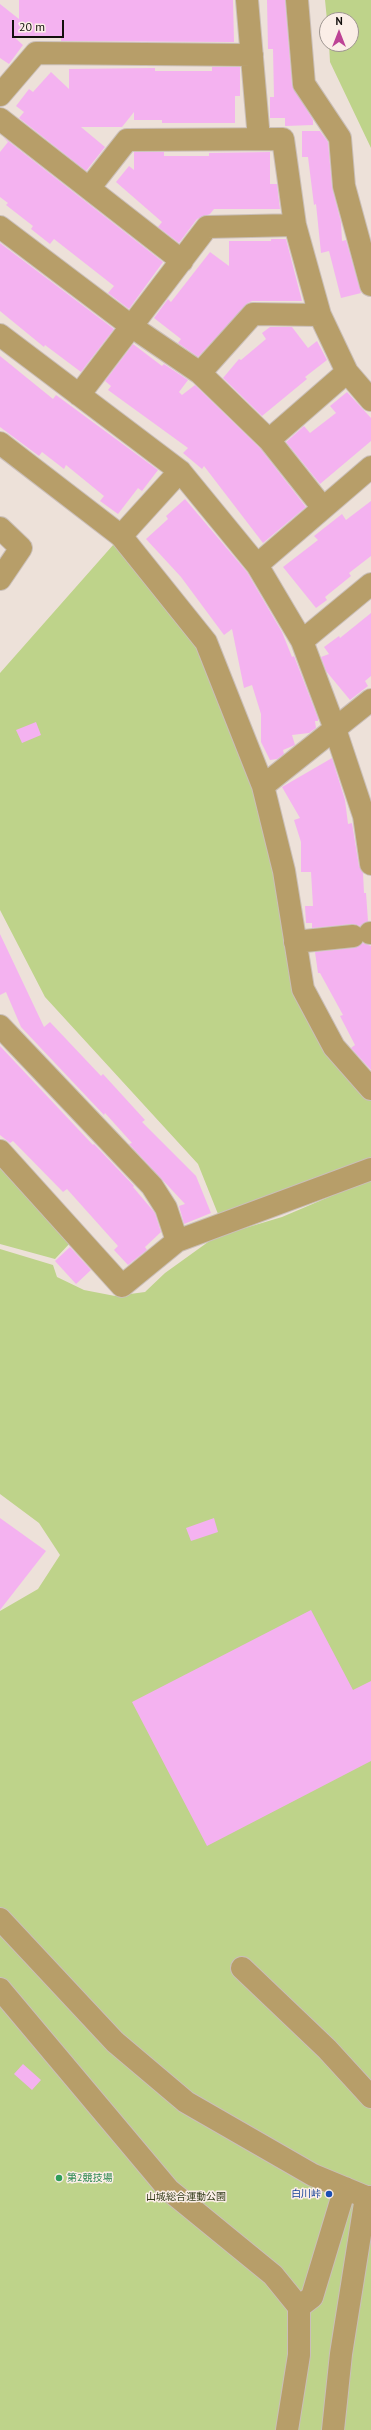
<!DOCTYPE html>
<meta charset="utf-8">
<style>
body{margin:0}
#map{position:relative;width:371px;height:2430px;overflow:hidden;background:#ede1d9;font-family:"PT Sans",sans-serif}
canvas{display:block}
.north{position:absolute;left:319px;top:12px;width:40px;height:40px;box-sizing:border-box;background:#fbeee7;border:1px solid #9e9590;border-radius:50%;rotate:0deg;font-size:11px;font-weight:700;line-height:16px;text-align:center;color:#130f0d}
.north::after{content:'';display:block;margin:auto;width:14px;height:18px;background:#bd4395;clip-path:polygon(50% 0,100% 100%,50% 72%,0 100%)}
.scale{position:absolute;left:12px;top:20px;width:52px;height:18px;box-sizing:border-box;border:2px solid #130f0d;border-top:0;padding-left:5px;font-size:12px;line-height:14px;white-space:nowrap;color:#130f0d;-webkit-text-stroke:3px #fbeee7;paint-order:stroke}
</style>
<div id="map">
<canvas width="371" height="2430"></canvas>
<div class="north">N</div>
<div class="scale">20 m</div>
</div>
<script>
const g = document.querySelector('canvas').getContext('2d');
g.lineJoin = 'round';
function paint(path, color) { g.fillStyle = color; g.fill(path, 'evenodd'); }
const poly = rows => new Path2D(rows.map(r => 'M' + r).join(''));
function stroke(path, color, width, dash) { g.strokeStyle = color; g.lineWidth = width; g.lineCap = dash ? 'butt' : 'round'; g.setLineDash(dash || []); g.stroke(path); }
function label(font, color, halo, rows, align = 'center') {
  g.font = font + ' "PT Sans","Noto Sans JP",sans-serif'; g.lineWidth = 3; g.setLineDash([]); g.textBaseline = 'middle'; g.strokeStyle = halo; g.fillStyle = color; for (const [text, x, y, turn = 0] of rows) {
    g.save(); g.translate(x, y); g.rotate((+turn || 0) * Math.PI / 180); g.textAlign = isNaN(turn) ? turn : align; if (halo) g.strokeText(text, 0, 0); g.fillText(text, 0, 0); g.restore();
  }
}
paint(poly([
 [325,0,371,0,371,148,330,62,329,44,351,44,351,20,327,20],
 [121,536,206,642,263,786,303,989,371,1089,371,1176,222,1224,198,1164,45,997,0,910,0,673],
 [0,1161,71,1242,55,1259,0,1244],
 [371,1179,371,2430,0,2430,0,1611,38,1589,60,1555,39,1523,0,1494,0,1249,53,1265,57,1277,84,1290,115,1296,145,1292,165,1273,215,1237,282,1217]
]), '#bed38a');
paint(poly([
 [19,0,233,0,234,42,61,41,61,36,13,36,23,45,9,64,0,58,0,4,19,19],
 [267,0,285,0,292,85,313,120,313,125,285,126,285,118,270,118,270,97,274,97,273,49,268,49],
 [212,67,240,67,240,96,235,96,235,123,162,123,162,120,134,120,134,112,122,127,81,127,105,147,86,171,19,118,24,112,16,106,29,89,33,92,51,72,69,89,69,69,155,68,155,71,212,71],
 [302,131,320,131,328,142,332,187,341,222,342,241,346,240,361,293,341,298,329,251,321,253,316,204,314,205,308,157,302,157],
 [3,137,163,262,129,309,108,293,114,286,54,239,50,244,31,229,33,226,6,205,8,203,0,197,0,152,8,142],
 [134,152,164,152,164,156,209,156,209,153,270,152,270,184,277,184,280,209,214,209,210,214,197,219,179,243,158,227,162,222,116,182,129,166,134,170],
 [271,239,286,239,302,301,252,301,248,303,198,357,178,343,181,339,154,318,168,299,171,302,210,252,229,266,229,241,271,241],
 [0,243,114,329,81,372,45,345,44,347,0,311],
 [270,327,292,327,308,348,317,341,327,360,305,377,307,379,262,416,223,378,239,359,241,360,266,339,262,333],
 [133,344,162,366,164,364,188,380,179,392,182,395,195,385,260,448,306,507,263,543,204,466,202,469,183,453,188,448,108,390,111,386,105,381],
 [0,356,53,399,56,395,158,470,142,491,138,488,118,514,100,501,104,496,66,465,64,469,42,452,39,456,0,427],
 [347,392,371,418,371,441,320,484,286,442,304,426,310,433,336,413,330,406],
 [185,499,247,572,282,632,292,657,294,656,318,718,318,721,315,721,316,728,309,733,292,735,295,745,283,750,284,754,277,759,270,760,261,742,261,714,252,685,244,688,232,629,224,635,181,577,146,539,168,519,166,516],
 [371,501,371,556,349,573,351,576,325,597,327,600,316,608,283,567,318,540,314,536,342,514,346,520],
 [371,613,371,676,365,681,368,686,350,700,326,671,321,657,329,654,324,647,339,636,340,638],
 [36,722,41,735,22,743,16,730],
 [332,758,345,800,348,824,352,823,359,866,363,873,364,893,366,893,368,921,371,920,360,926,352,924,312,928,312,923,306,923,305,906,313,906,311,872,301,872,301,842,294,820,300,818,282,787],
 [0,934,44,1027,50,1022,101,1076,103,1074,145,1120,142,1122,196,1176,211,1213,184,1224,179,1206,185,1204,129,1144,132,1143,105,1113,104,1115,21,1027,6,992,0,995],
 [363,943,371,946,371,1070,351,1048,355,1045,340,1016,343,1015,320,973,318,973,315,952,354,948],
 [0,1046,93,1145,94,1144,134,1186,133,1187,155,1213,161,1232,145,1247,147,1250,128,1265,114,1250,118,1246,67,1189,63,1192,13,1141,10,1143,0,1135],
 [70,1247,91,1270,76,1284,55,1261],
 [0,1518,46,1551,0,1610],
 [214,1518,218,1532,191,1541,186,1528],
 [311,1610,353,1690,371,1681,371,1761,207,1846,132,1702],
 [23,2064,41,2080,32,2090,14,2074]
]), '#f4b2f0');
const minor = poly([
 [247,0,259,139],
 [297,0,304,84,340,138,344,186,371,285],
 [0,95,36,53,252,55],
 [0,119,182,261],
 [90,187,127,140,283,139,295,225,320,315,347,372,371,400],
 [0,227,131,326,200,373,269,440,323,508],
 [0,335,180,471,257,565,302,641,335,729,364,816,371,864],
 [200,373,253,314,320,315],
 [79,395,207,227,295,225],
 [269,440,347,372],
 [0,443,121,536,206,642,263,786,284,871,303,989,334,1047,371,1089],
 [0,528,21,548,0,579],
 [121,536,180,471],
 [257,565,371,467],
 [302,641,371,584],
 [263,786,371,700],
 [370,933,371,933],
 [295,942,353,936],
 [0,1026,152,1186,166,1208,177,1241],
 [0,1151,122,1286,177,1241,371,1169],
 [0,1919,115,2042,186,2102,313,2175,366,2197,371,2197],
 [242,1968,327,2049,371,2097],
 [0,1989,169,2190,273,2275,299,2307,299,2355,287,2430],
 [299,2307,312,2297,345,2188],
 [333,2430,341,2354,366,2197]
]);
stroke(minor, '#cabfb8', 24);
stroke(minor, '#b79e69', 22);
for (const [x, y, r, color] of [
 [59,2178,4,"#2e9e5b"],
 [329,2194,4,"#1a4fb4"]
]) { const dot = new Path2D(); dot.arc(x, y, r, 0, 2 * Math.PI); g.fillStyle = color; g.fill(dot); stroke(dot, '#fbeee7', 1.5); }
label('10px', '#27864d', '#fbeee7', [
 ["第2競技場",67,2178]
], 'left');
label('10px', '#164399', '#fbeee7', [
 ["白川峠",321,2194]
], 'right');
label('10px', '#313a18', '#fbeee7', [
 ["山城総合運動公園",186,2197]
]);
</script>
